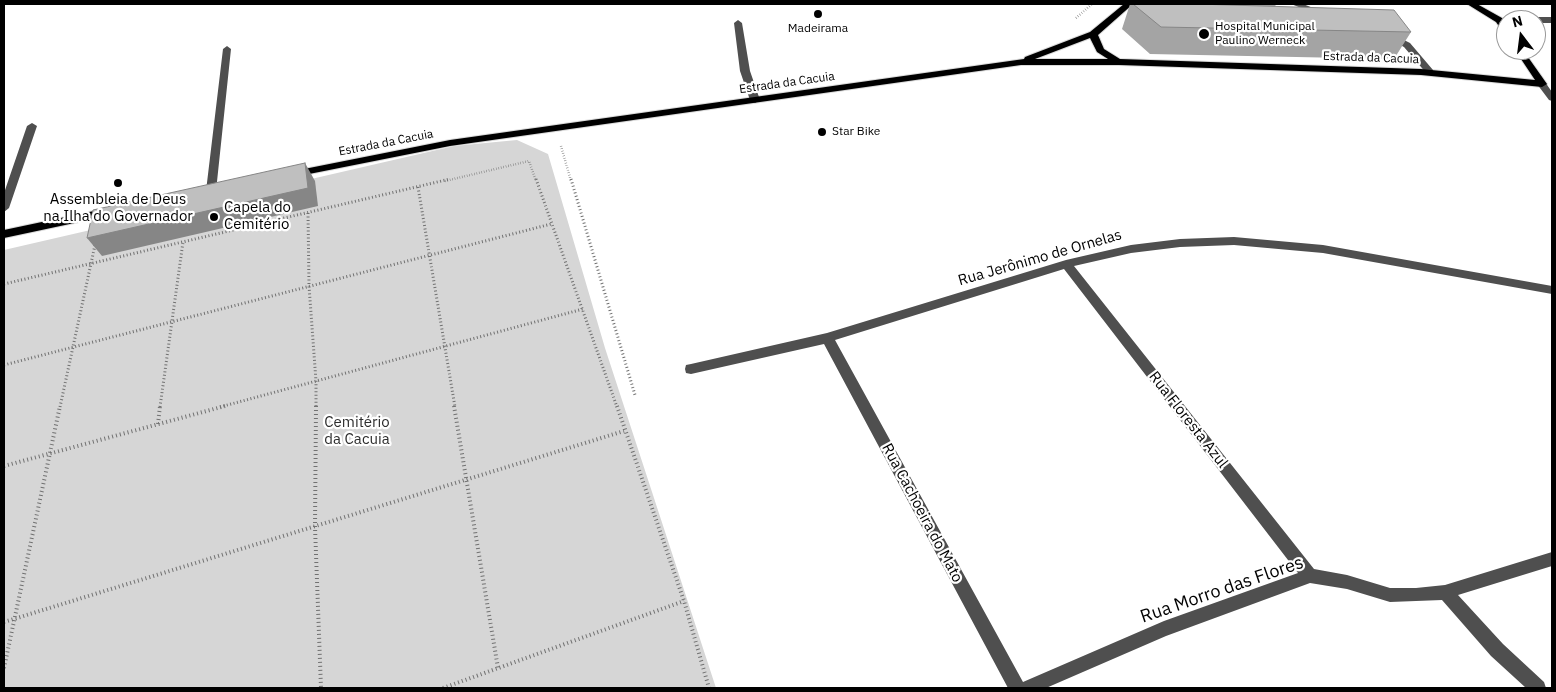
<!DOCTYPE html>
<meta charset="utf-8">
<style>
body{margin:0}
#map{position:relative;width:1556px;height:692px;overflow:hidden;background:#fff;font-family:"IBM Plex Sans",sans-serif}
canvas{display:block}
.frame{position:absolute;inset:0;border:5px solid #000;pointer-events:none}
.north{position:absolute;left:1496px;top:10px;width:50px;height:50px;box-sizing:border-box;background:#fff;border:1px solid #999;border-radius:50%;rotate:345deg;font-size:14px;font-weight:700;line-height:20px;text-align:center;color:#000}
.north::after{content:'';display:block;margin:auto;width:18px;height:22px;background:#000;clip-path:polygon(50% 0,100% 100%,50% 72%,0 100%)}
</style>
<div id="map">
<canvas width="1556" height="692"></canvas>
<div class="frame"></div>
<div class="north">N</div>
</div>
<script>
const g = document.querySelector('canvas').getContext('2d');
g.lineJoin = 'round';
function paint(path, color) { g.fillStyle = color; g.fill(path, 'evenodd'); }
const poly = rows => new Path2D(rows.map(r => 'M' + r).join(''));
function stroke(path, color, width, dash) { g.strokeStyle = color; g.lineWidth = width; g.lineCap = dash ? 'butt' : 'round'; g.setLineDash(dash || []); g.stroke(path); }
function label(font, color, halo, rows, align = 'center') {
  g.font = font + ' "IBM Plex Sans",sans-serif'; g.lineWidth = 4.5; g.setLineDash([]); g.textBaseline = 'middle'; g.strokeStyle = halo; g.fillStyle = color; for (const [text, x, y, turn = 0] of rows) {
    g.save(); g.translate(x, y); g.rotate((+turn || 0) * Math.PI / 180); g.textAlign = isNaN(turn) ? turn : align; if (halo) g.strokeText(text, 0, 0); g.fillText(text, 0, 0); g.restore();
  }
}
paint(poly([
 [517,140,548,154,605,348,716,688,4,688,4,250,454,146]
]), '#d6d6d6');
const major = poly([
 [1124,4,1133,4,1098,35,1104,49,1120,59,1421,69,1535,80,1515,50,1523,50,1547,84,1542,87,1421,75,1119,65,1021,65,450,146,294,177,289,174,294,171,450,140,1024,59,1025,57,1090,32,1124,4],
 [1090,38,1097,52,1108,59,1035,59,1090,38],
 [1467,4,1477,4,1502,18,1506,24,1506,33,1503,32,1496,22,1467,4],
 [108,208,112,209,113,212,112,215,4,238,4,230,108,208]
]);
stroke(major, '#dbdbdb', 2);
stroke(poly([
 [1076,18,1092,4],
 [561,146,571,181],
 [445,181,529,161,536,181]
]), '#717171', 2.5, [0.5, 2]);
stroke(poly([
 [536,179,617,407],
 [571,179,635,395],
 [418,187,455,407],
 [308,213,309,286,316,381,316,407],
 [4,284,450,179],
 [4,365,551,224],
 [60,407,95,245],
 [160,407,183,242],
 [220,407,583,309]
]), '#717171', 3, [1, 2.5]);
stroke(poly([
 [316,406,315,527,321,688],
 [454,406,498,668],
 [617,406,684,601,709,688],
 [158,424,160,406],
 [4,466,225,406],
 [4,622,624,431],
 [4,668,60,406],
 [443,688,684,601]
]), '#717171', 4, [1, 3]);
paint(poly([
 [1291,4,1303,4,1326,13,1319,15,1291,4],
 [1536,17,1552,17,1552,23,1536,23,1536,20,1532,20,1536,17],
 [738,20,742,23,750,71,760,100,755,103,750,100,740,71,734,23,738,20],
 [1390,33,1410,43,1433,70,1433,74,1427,74,1404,47,1387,38,1386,36,1390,33],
 [227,46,231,49,216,191,211,195,206,191,223,49,227,46],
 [1542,81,1545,82,1552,92,1552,101,1549,100,1537,84,1542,81],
 [32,123,37,126,9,208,4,212,4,193,27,126,32,123],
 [1234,237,1323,245,1552,286,1552,294,1323,253,1234,245,1180,247,1131,253,1074,266,1314,569,1347,575,1390,588,1416,588,1445,585,1552,552,1552,566,1458,595,1503,644,1544,682,1546,688,1526,688,1491,656,1442,600,1390,602,1347,589,1310,583,1166,636,1046,688,1008,688,824,344,691,374,686,373,685,369,686,365,691,364,827,333,1066,260,1131,245,1180,239,1234,237],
 [1064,269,1298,573,1164,621,1023,682,835,340,1064,269]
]), '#4f4f4f');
paint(major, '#000');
paint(poly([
 [1130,4,1276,4,1275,7,1411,32,1394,59,1150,54,1122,29]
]), '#a4a4a4');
paint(poly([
 [305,163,315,181,318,206,102,256,87,238]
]), '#868686');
const building = poly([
 [1133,4,1197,4,1196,4,1394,10,1411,32,1161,27,1133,4],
 [305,163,308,188,87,238,93,210,305,163]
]);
paint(building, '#bfbfbf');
stroke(building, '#868686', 1);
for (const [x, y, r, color] of [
 [818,14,5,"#000"],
 [1204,34,6,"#000"],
 [822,132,5,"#000"],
 [118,183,5,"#000"],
 [214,217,5,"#000"]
]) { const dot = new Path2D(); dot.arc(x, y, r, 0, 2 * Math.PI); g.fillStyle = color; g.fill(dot); stroke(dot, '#fff', 2); }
label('12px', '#000', '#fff', [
 ["Hospital Municipal",1215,27],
 ["Paulino Werneck",1215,41],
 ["Madeirama",818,29,"center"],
 ["Star Bike",832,132]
], 'left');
label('12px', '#000', '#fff', [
 ["Estrada da Cacuia",1371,58,2],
 ["Estrada da Cacuia",787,83,-8],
 ["Estrada da Cacuia",386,143,-11]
]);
label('15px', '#000', '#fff', [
 ["Assembleia de Deus",118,200],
 ["na Ilha do Governador",118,217],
 ["Capela do",224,208,"left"],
 ["Cemitério",224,225,"left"]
]);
label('15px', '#000', '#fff', [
 ["Rua Jerônimo de Ornelas",1040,258,-16],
 ["Rua Floresta Azul",1188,420,52],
 ["Rua Cachoeira do Mato",922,513,62]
]);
label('15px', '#2d2d2d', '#fff', [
 ["Cemitério",357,423],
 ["da Cacuia",357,440]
]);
label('18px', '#000', '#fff', [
 ["Rua Morro das Flores",1222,590,-19]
]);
</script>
